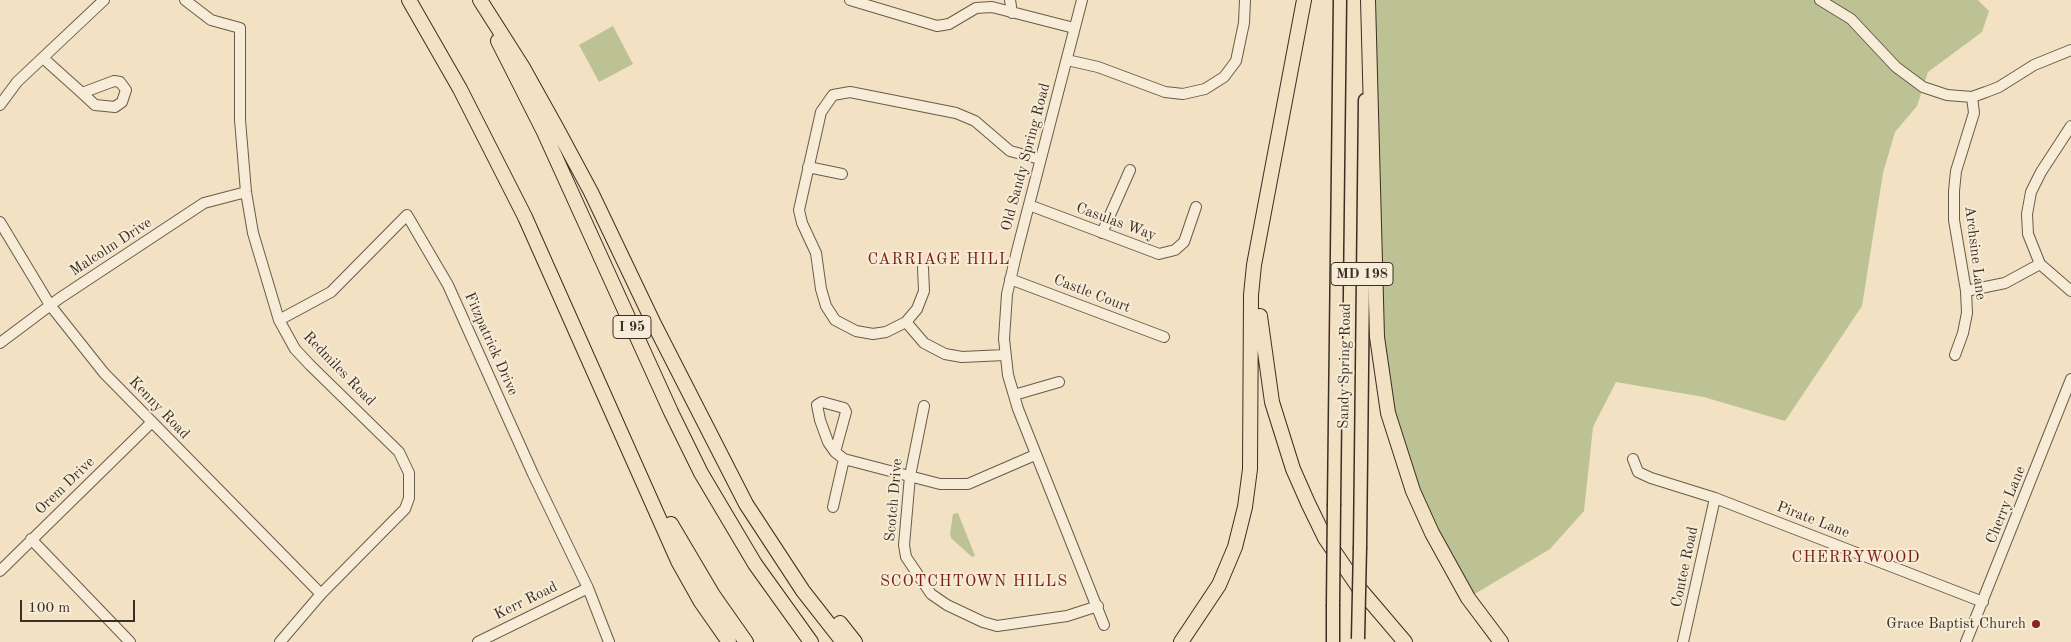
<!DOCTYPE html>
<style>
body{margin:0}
#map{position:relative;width:2071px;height:642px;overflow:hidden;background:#f2e1c2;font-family:"Old Standard TT",serif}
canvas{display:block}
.scale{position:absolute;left:20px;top:600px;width:115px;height:22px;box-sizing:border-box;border:2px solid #3b2e25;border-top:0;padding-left:6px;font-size:15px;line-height:18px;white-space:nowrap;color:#3b2e25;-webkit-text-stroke:4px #f7ecd7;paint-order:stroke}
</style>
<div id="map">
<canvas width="2071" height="642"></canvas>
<div class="scale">100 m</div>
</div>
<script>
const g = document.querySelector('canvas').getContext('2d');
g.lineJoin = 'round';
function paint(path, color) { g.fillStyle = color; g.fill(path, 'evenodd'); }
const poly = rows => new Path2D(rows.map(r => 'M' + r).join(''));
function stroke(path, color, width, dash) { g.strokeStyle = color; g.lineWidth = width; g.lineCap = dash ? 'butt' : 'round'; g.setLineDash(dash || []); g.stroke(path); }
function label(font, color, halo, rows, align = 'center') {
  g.font = font + ' "Old Standard TT",serif'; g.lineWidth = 4; g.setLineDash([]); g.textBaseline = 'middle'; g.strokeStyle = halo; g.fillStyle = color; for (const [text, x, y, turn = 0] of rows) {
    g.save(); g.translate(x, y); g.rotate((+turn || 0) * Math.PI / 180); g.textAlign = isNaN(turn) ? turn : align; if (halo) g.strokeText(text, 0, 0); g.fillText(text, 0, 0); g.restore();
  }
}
paint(poly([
 [1368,0,1978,0,1989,11,1982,32,1928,72,1917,106,1895,132,1883,173,1862,306,1785,421,1704,397,1616,382,1593,427,1584,511,1550,549,1468,598,1432,533,1381,373],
 [613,26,633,64,599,82,579,45],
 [958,513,975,556,972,557,951,538,950,534,953,514]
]), '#bcc293');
const minor = poly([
 [185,0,211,20,240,28,240,120,246,192,253,233,279,320,295,349,310,365,399,452,409,473,409,498,405,509,321,594,280,642],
 [850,0,937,26,949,24,976,8,992,7,1074,28],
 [1010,0,1012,13],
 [1082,0,1017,251,1007,294,1004,339,1008,375,1018,409,1104,625],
 [1820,0,1851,19,1896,67,1923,87,1947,95,1972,97,1986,92,1999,87,2034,65,2071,50],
 [43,58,82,93],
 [1067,60,1098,67,1165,92,1183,94,1205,89,1224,77,1236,61,1244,23,1245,0],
 [114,81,120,82,126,90,122,102,115,107,95,105,82,93,114,81],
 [0,105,17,82,104,0],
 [2071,126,2041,172,2031,192,2027,214,2028,234,2040,264,2071,291],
 [808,167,842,174],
 [1029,205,1159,254,1175,250,1184,242,1196,207],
 [0,222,50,305,104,373,321,594],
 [1102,233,1130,170],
 [923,268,924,291,917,309,906,322,886,332,873,334,856,331,835,320,826,306,821,289,816,253,802,223,799,210,821,112,833,95,850,92,956,113,975,121,1010,151,1040,159],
 [1010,279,1164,337],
 [1966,291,2005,283,2040,264],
 [279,320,331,292,407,215,448,285,533,474,588,588,609,642],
 [906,322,924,343,945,354,962,357,1005,355],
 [0,343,60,298,204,203,246,192],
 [1955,355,1963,333,1967,313,1966,291,1954,220,1954,191,1956,171,1974,113,1972,97],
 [1014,395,1059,382],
 [924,406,910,476,904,545,906,557,931,594,947,605,983,622,997,626,1067,616,1098,606],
 [835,452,846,412,844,408,822,402,817,405,820,420,828,442,835,452,844,459,940,484,968,484,1035,455],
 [1633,459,1638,472,1651,478,1715,498,1983,602],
 [833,507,844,459],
 [31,539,130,642],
 [0,571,151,423],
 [478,642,588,588],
 [1683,642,1715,498],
 [1966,642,2071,379]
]);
const major = poly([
 [1334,504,1340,0],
 [1360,547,1365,100],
 [1333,642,1333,606]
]);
const highway = poly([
 [409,0,460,89,525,217,678,561,701,602,729,642],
 [480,0,522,66,556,127,591,192,654,324,746,504,803,591,843,642],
 [1368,0,1377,337,1388,413,1413,491,1432,533,1468,598,1501,642],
 [498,41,544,132,671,412,701,473,755,564,811,642],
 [1260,316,1272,402,1293,469,1308,503,1325,538,1359,588,1405,642],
 [671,524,713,595,746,642],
 [840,623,855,642],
 [1181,642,1219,585,1235,547,1245,507,1250,469,1251,295,1254,265,1304,0]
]);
stroke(minor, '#695b4c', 12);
stroke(major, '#3b2e25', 15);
stroke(highway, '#3b2e25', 16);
stroke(minor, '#f7ecd7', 10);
stroke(major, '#f2e1c2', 12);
stroke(highway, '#f2e1c2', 14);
const majorBridge = poly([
 [1333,606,1334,504],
 [1358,639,1360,547]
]);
stroke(majorBridge, '#3b2e25', 15, []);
stroke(majorBridge, '#f2e1c2', 12);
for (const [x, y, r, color] of [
 [2036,624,5,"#8f2418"]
]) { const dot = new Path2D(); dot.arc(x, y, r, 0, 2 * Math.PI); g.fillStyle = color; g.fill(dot); stroke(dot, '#f7ecd7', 2); }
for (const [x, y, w] of [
 [1362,274,62],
 [632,327,38]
]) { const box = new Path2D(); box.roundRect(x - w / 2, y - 11.5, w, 23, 4); g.fillStyle = '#f7ecd7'; g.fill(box); stroke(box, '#3b2e25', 1); }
label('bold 14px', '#3b2e25', null, [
 ["MD 198",1362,274],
 ["I 95",632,327]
]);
label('15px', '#3b2e25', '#f7ecd7', [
 ["Old Sandy Spring Road",1026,157,-75],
 ["Casulas Way",1116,222,20],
 ["Malcolm Drive",111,247,-33],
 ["Archsine Lane",1975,253,83],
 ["Castle Court",1092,294,21],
 ["Fitzpatrick Drive",491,344,66],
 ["Sandy Spring Road",1345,366,-89],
 ["Redmiles Road",339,369,46],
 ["Kenny Road",159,408,46],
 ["Orem Drive",65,486,-44],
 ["Scotch Drive",894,500,-85],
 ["Cherry Lane",2006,505,-68],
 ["Pirate Lane",1813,520,21],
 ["Contee Road",1685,567,-78],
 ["Kerr Road",526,601,-26]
]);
label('15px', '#3b2e25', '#f7ecd7', [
 ["Grace Baptist Church",2026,624]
], 'right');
g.letterSpacing = '1px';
label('16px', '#7a1f14', '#f7ecd7', [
 ["CARRIAGE HILL",939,260],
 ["CHERRYWOOD",1856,558],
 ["SCOTCHTOWN HILLS",974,582]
]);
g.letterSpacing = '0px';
</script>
